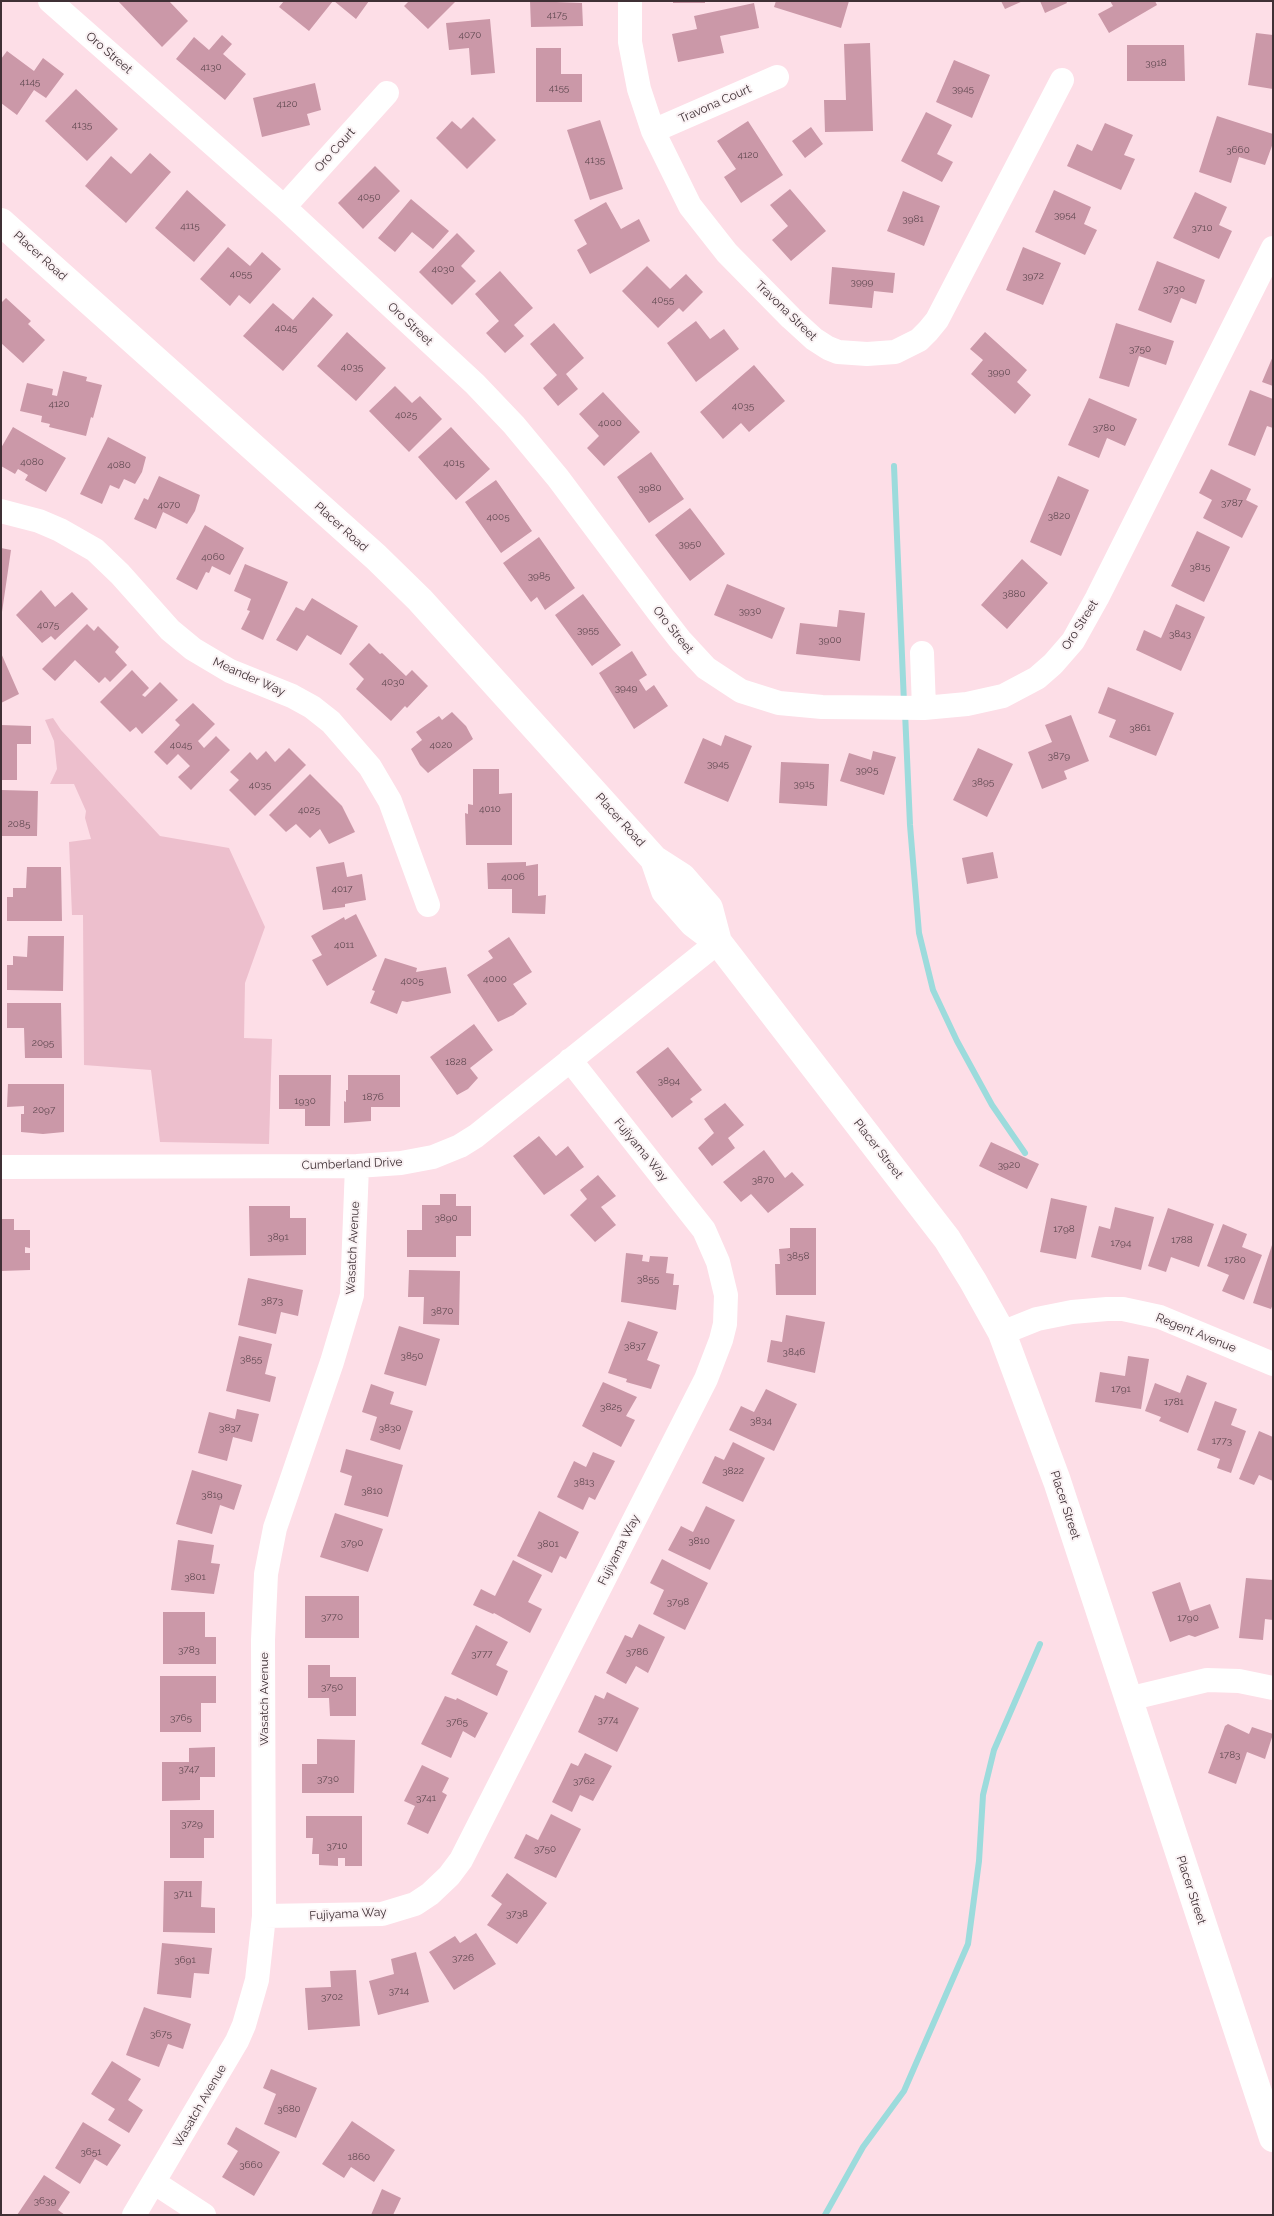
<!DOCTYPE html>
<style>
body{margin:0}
#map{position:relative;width:1274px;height:2216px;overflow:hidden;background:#fddee7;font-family:Raleway,sans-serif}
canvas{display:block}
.frame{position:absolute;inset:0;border:2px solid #3f3035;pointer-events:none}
</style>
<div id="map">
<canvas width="1274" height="2216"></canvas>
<div class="frame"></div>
</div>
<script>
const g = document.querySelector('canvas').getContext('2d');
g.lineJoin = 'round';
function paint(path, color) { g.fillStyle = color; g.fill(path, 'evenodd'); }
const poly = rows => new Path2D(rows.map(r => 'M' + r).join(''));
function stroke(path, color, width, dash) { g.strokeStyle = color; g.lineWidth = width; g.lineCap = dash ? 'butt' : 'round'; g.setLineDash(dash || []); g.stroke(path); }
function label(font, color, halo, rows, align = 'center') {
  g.font = font + ' Raleway,sans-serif'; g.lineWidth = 4; g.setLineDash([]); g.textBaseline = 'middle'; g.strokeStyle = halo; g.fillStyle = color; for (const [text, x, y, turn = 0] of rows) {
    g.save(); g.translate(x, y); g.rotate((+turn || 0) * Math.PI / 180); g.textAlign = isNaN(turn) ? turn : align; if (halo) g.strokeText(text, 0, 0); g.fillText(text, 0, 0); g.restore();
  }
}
paint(poly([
 [53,718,61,730,160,836,229,848,265,927,245,983,244,1038,272,1039,269,1144,160,1142,151,1070,84,1065,83,915,72,915,69,842,91,839,85,818,86,811,74,784,50,784,57,769,54,741,45,720]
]), '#edbfcd');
stroke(poly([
 [894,466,904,703],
 [905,712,910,825,919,933,933,990,957,1041,992,1105,1025,1153],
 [825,2215,863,2147,904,2091,968,1944,979,1861,983,1795,994,1750,1040,1644]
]), '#9cdbdc', 6);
paint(poly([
 [118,1,169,1,188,21,162,47],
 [284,1,333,1,309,31,279,7],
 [334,1,369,1,356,19],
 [409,1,456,1,428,29,404,6],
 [530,1,582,3,583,26,531,27],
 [673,1,705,1,705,3,673,3],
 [776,1,849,1,841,28,774,7],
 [1001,1,1023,1,1005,9],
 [1040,1,1066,1,1067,3,1045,13],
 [1110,1,1155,1,1157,5,1109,33,1098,14,1113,6],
 [754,3,759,28,720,36,724,53,678,62,672,34,697,29,694,16],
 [490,19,495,73,471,75,469,48,449,50,446,23],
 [1256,33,1273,35,1273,89,1248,85],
 [222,35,232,44,223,54,246,74,225,100,176,59,194,37,209,50],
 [870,43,873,131,825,132,824,100,846,100,844,44],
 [1127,45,1184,45,1185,81,1127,81],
 [536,48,561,48,561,74,582,74,582,102,536,102],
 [7,51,34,71,43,58,64,74,46,98,34,90,17,115,1,103,1,59],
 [954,60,990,75,972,118,936,102],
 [315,83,321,110,307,114,310,125,262,137,253,98],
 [76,89,118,129,87,161,45,121],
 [926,112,952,125,937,154,953,162,942,182,901,161],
 [1217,116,1273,134,1273,143,1265,165,1239,157,1231,183,1199,172],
 [473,117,496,140,467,169,436,138,452,121,461,129],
 [600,120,623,189,590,200,567,130],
 [748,121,783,175,741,203,724,177,736,169,717,141],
 [1105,123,1133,135,1124,155,1135,159,1121,190,1067,166,1077,144,1092,151],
 [811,127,823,144,805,158,792,141],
 [150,153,171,172,126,223,85,186,111,156,131,174],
 [375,166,400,191,363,229,338,203],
 [790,189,826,231,791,261,772,240,788,226,770,205],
 [187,190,226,225,194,262,155,228],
 [1054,190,1091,207,1084,224,1097,230,1085,255,1035,232],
 [903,191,940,206,924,246,887,231],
 [1195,192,1227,207,1219,225,1232,231,1219,259,1173,238],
 [411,199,449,231,433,249,412,232,395,252,378,238],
 [606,202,621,229,639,219,650,241,590,274,577,250,587,244,574,220],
 [457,233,475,251,461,266,476,281,452,305,419,272],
 [228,247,250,266,262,252,281,269,250,304,239,295,230,306,200,279],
 [1023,247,1061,263,1043,305,1006,290],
 [1157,261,1205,280,1196,304,1181,298,1171,323,1138,310],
 [647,266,670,289,686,274,703,292,683,312,679,308,658,328,622,291],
 [832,267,895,273,893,293,874,291,872,308,829,304],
 [500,271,533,308,514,325,524,336,505,353,486,333,499,321,475,294],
 [313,297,333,315,283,371,243,336,273,303,293,320],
 [6,298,31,321,28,324,45,340,23,363,1,343,1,301,2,302],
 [696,321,710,339,724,329,739,349,696,382,667,343],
 [554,323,584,358,566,374,578,389,558,406,543,388,557,375,530,344],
 [1116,323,1174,341,1166,365,1139,356,1129,387,1099,378],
 [347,332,386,368,356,401,317,366],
 [985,332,1027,370,1017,382,1031,395,1015,414,971,374,983,360,970,349],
 [1273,356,1273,386,1262,382],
 [754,365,785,401,749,432,741,423,723,439,700,412],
 [63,371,87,377,86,381,102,385,93,418,91,417,86,436,49,427,50,424,41,422,42,416,20,411,27,383,53,389,52,395,57,396],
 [395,386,412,403,420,396,442,419,409,452,369,411],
 [1250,390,1273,399,1273,428,1267,426,1255,456,1228,445],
 [603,392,640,432,604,466,587,448,599,436,579,414],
 [1089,398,1137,419,1125,446,1107,438,1099,458,1068,445],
 [13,427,66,458,46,492,25,480,28,475,18,469,15,474,1,466,1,448],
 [451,427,490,469,456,500,418,457],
 [108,437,146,457,142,472,135,484,124,479,119,489,110,485,102,504,80,494],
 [651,452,684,499,649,523,617,477],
 [1211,469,1251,489,1246,500,1258,506,1242,538,1203,518,1212,500,1199,493],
 [159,476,200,495,195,511,187,524,163,512,156,529,134,519,144,498,148,500],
 [1058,476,1089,490,1061,556,1030,542],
 [496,480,532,531,501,553,465,502],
 [690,508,725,554,690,581,655,535],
 [205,525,244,548,230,575,212,566,209,573,206,572,197,590,176,579],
 [1197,531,1230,547,1204,602,1171,586],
 [539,537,575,588,545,610,537,597,531,602,503,563],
 [1,548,11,550,2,612,1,612],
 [1022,559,1048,583,1007,629,981,605],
 [245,564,288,582,263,640,241,629,250,611,247,610,251,599,234,591],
 [727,584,785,608,772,639,714,615],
 [41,590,55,607,72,592,88,609,55,640,51,636,42,643,16,615],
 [583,594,621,645,592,666,555,615],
 [312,598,358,626,341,655,307,635,297,651,276,640,296,607,304,611],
 [1176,604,1205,617,1181,671,1136,650,1144,630,1161,638],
 [839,610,865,613,860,661,796,654,800,623,837,627],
 [87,624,94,631,98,626,119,647,115,652,127,665,110,682,105,677,99,683,75,660,55,681,42,669],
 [369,643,380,654,382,653,406,676,412,670,428,686,407,708,405,706,391,721,356,689,364,679,349,664],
 [632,651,647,675,639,680,646,691,654,685,668,706,634,729,599,673],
 [1,653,19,694,1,703],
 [132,670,149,688,142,695,145,697,160,682,178,700,142,734,136,727,130,732,100,702],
 [1108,687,1174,713,1156,756,1109,737,1116,720,1098,713],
 [193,703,215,724,198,741,204,748,216,736,230,750,191,790,178,777,190,766,178,754,167,765,154,752,180,725,175,720],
 [452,712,466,726,473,739,428,773,420,765,411,749,422,740,416,732,439,716,442,720],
 [1071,715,1089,761,1064,771,1067,779,1042,789,1028,752,1052,742,1045,725],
 [1,725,31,726,31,744,17,744,17,780,1,780],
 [725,735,752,746,728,802,684,783,703,738,721,746],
 [289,748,306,765,255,816,229,790,239,780,230,772,250,752,257,760,266,751,275,762],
 [978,748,1013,764,987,817,953,800],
 [873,751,896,757,884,795,840,781,849,753,871,760],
 [781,762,829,764,827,806,779,803],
 [473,769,499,769,499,794,512,793,512,845,466,845,465,813,468,814,468,804,473,805],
 [310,774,342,806,355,832,329,844,320,829,310,838,296,824,286,832,269,815],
 [1,790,38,791,37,836,1,836],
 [993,852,998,878,967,884,962,858],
 [344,862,347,877,362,874,366,900,345,904,345,907,323,910,316,867],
 [526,862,526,866,538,864,538,896,546,895,545,914,512,913,512,889,488,889,487,863],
 [27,867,61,867,62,921,7,921,7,897,13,897,13,888,26,888],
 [356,914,377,956,327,986,312,960,322,955,311,936,344,917,345,920],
 [28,936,64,936,63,991,7,990,7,965,13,965,13,956,27,957],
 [509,937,532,972,513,984,527,1004,513,1015,498,1022,467,975,493,958,488,951],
 [385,958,417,968,416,972,446,967,451,993,407,1002,402,1001,397,1014,370,1003,375,991,372,990],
 [7,1003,61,1003,62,1058,25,1058,24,1028,7,1028],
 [474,1024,493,1050,470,1068,478,1078,468,1089,457,1095,430,1057],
 [668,1047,702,1090,690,1099,693,1102,672,1118,636,1072],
 [279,1075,331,1075,330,1126,305,1126,305,1109,279,1109],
 [348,1075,400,1075,400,1107,371,1107,371,1121,344,1123,344,1101,346,1102,346,1090,348,1090],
 [8,1084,64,1084,64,1132,43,1134,21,1132,21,1114,24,1114,24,1106,7,1107],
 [725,1103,744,1125,728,1138,735,1148,712,1166,698,1148,714,1133,704,1119],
 [539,1136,556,1156,568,1146,584,1167,544,1195,513,1156],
 [991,1142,1039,1164,1027,1189,979,1166],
 [764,1150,785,1178,792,1172,804,1185,768,1213,751,1194,741,1202,723,1182],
 [598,1175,616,1196,601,1207,616,1225,595,1242,570,1215,587,1199,580,1190],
 [440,1194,456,1194,456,1206,471,1206,471,1236,456,1236,456,1257,407,1257,407,1230,422,1230,422,1205,440,1205],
 [1051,1198,1087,1206,1076,1259,1040,1252],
 [249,1206,290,1206,290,1218,306,1218,306,1255,250,1256],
 [1115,1207,1154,1217,1141,1270,1091,1257,1099,1226,1110,1229],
 [1168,1208,1214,1224,1199,1267,1171,1257,1166,1272,1148,1266],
 [1,1219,14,1219,14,1230,30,1230,30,1248,25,1247,25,1253,30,1253,30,1270,1,1271],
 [1223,1224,1247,1234,1242,1247,1262,1255,1244,1300,1222,1291,1229,1275,1207,1266],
 [790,1228,816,1228,816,1295,776,1295,775,1264,780,1264,779,1249,790,1248],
 [1272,1245,1273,1304,1271,1309,1253,1303],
 [626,1253,643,1255,642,1261,649,1262,650,1256,668,1257,666,1273,674,1274,673,1285,679,1285,676,1310,621,1302],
 [409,1270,460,1271,459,1325,423,1324,424,1297,408,1297],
 [248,1278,303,1290,298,1316,281,1312,276,1334,238,1325],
 [786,1315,825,1322,815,1373,767,1362,771,1340,782,1342],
 [628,1321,658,1332,647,1360,660,1365,651,1389,626,1382,627,1379,608,1373],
 [399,1326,440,1339,426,1386,384,1374],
 [239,1336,272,1344,265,1374,276,1377,270,1402,226,1391],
 [1128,1356,1149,1359,1141,1409,1095,1402,1100,1372,1125,1376],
 [1187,1375,1207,1383,1188,1433,1159,1421,1161,1417,1145,1411,1155,1383,1180,1393],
 [603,1382,637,1397,626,1416,635,1420,621,1447,582,1426],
 [371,1384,394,1392,390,1404,413,1411,400,1450,370,1440,377,1417,362,1412],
 [766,1389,797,1404,774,1451,729,1430,741,1406,754,1412],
 [1215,1401,1237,1409,1231,1425,1246,1431,1231,1473,1217,1468,1220,1459,1197,1450],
 [237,1409,259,1414,252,1442,233,1437,227,1461,198,1453,209,1412,235,1419],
 [1259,1431,1273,1437,1273,1481,1259,1475,1254,1485,1239,1479],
 [733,1442,765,1458,743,1502,702,1483,715,1456,724,1460],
 [346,1449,403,1465,388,1517,344,1505,352,1476,340,1472],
 [593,1452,615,1461,595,1500,589,1497,583,1510,557,1497,574,1461,586,1467],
 [192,1470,242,1485,234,1510,220,1505,212,1534,176,1524],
 [706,1506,735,1520,710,1570,668,1550,681,1526,693,1532],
 [539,1511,579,1532,566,1559,560,1556,552,1573,517,1556],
 [335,1513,383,1529,368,1572,320,1557],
 [178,1540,214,1545,211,1563,220,1564,214,1594,171,1590],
 [662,1559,708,1583,685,1630,653,1614,664,1590,650,1583],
 [513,1560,542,1575,528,1602,542,1609,530,1633,494,1613,493,1614,473,1605,481,1589,495,1596],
 [1246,1578,1273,1580,1273,1620,1265,1619,1263,1640,1239,1638],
 [1180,1582,1190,1611,1210,1604,1219,1628,1195,1637,1189,1635,1170,1642,1152,1592],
 [305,1596,359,1596,359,1638,305,1638],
 [163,1612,205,1612,205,1637,216,1637,216,1664,163,1664],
 [639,1624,665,1637,648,1673,636,1666,626,1684,606,1673,625,1635,632,1638],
 [476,1625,508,1642,496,1665,508,1671,497,1696,451,1674],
 [308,1665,330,1665,330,1677,356,1677,356,1716,330,1716,329,1698,308,1698],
 [160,1676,216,1676,216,1703,201,1703,201,1732,160,1732],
 [607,1692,639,1708,617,1752,578,1732,595,1695,604,1699],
 [445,1696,456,1700,457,1698,488,1713,475,1738,463,1731,451,1758,421,1744],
 [1228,1724,1249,1734,1252,1727,1273,1734,1265,1759,1247,1752,1236,1784,1208,1773,1225,1726],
 [317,1739,355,1740,354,1793,302,1793,302,1764,317,1764],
 [215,1747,215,1777,200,1777,200,1800,162,1801,162,1762,189,1762,189,1748],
 [585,1753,612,1766,593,1801,580,1795,572,1812,552,1802,571,1763,578,1766],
 [422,1765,449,1778,442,1792,447,1795,428,1834,407,1824,415,1806,404,1801],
 [170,1810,214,1810,214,1838,204,1838,204,1858,170,1858],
 [551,1814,581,1829,556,1878,514,1858,526,1834,538,1840],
 [306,1816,362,1816,362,1866,345,1866,345,1858,338,1858,338,1866,319,1865,319,1854,312,1854,313,1838,306,1838],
 [507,1873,547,1903,517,1944,487,1925,502,1904,491,1896],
 [164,1881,202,1881,201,1907,215,1908,215,1933,163,1932],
 [476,1933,496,1964,454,1990,429,1952,455,1936,460,1943],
 [162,1943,212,1948,209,1974,194,1973,191,1998,157,1994],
 [416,1952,429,2002,378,2015,369,1981,394,1974,391,1959],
 [356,1970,360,2026,308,2030,305,1988,331,1987,330,1971],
 [144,2007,191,2024,183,2049,168,2044,159,2067,126,2055],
 [112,2061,141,2079,128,2100,143,2110,129,2133,108,2120,115,2109,91,2094],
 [271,2069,317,2088,296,2138,264,2124,276,2094,263,2088],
 [352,2121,395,2150,374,2182,351,2167,344,2178,322,2164],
 [83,2122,121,2145,107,2166,95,2159,80,2184,55,2168],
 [236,2127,280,2152,254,2196,222,2177,238,2151,227,2144],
 [44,2175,70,2192,58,2210,65,2215,17,2215],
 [382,2189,401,2198,393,2215,371,2215]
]), '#cb98a8');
stroke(poly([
 [50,1,284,207,475,384,514,425,558,478,660,614,681,641,706,668,741,691,779,703,822,707,924,708,967,704,1003,696,1037,678,1053,664,1073,641,1097,598,1273,248],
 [630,1,630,42,639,89,653,131,690,206,727,253,791,318,814,339,828,348,838,352,867,354,895,352,919,340,928,331,937,320,1062,80],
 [653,131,777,77],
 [284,207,387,93],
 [1,511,39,521,60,530,95,550,120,574,170,630,193,649,230,671,292,696,312,707,331,722,370,767,390,801,428,905],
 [922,653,924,708],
 [1,1167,357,1166,401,1163,433,1157,460,1146,476,1136,718,942],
 [1002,1333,1037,1319,1072,1312,1107,1309,1123,1309,1160,1317,1273,1364],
 [1128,1699,1207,1680,1239,1681,1273,1688],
 [264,1916,382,1914,415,1904,430,1894,449,1876,461,1860,706,1379,721,1340,725,1324,726,1295,718,1262,704,1230,570,1060],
 [155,2183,204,2215],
 [134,2215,237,2041,244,2025,257,1980,264,1916,263,1640,266,1574,275,1528,332,1362,352,1295,357,1166]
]), '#fff', 24);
stroke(poly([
 [1,222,376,557,420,600,654,859,682,877,709,908,718,942],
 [654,859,665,891,693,923,718,942,947,1239,973,1281,1002,1333,1057,1481,1273,2138]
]), '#fff', 28);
label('10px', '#624a52', null, [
 ["4175",557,15],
 ["4070",470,35],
 ["3918",1156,63],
 ["4130",211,67],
 ["4145",30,82],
 ["4155",559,88],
 ["3945",963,89],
 ["4120",287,104],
 ["4135",82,125],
 ["3660",1238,150],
 ["4120",748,155],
 ["4135",595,160],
 ["4050",369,197],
 ["3954",1065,215],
 ["3981",913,219],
 ["4115",190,226],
 ["3710",1202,228],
 ["4030",443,269],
 ["4055",241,274],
 ["3972",1033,276],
 ["3999",862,282],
 ["3730",1174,289],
 ["4055",663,300],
 ["4045",286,328],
 ["3750",1140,349],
 ["4035",352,367],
 ["3990",999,372],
 ["4120",59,404],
 ["4035",743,406],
 ["4025",406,415],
 ["4000",610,423],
 ["3780",1104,428],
 ["4080",32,462],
 ["4015",454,463],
 ["4080",119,465],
 ["3980",650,488],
 ["3787",1232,503],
 ["4070",169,505],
 ["3820",1059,516],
 ["4005",498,517],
 ["3950",690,544],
 ["4060",213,557],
 ["3815",1200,567],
 ["3985",539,576],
 ["3880",1014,594],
 ["3930",750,611],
 ["4075",48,625],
 ["3955",588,630],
 ["3843",1180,634],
 ["3900",830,640],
 ["4030",393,682],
 ["3949",626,688],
 ["3861",1140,728],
 ["4045",181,745],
 ["4020",441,745],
 ["3879",1059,756],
 ["3945",718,764],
 ["3905",867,770],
 ["3895",983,782],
 ["3915",804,784],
 ["4035",260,785],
 ["4010",490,809],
 ["4025",309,810],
 ["2085",19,824],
 ["4006",513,877],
 ["4017",342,889],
 ["4011",344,945],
 ["4000",495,979],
 ["4005",412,981],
 ["2095",43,1043],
 ["1828",456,1062],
 ["3894",669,1081],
 ["1876",373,1097],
 ["1930",305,1101],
 ["2097",44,1110],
 ["3920",1009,1165],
 ["3870",763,1180],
 ["3890",446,1218],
 ["1798",1064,1229],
 ["3891",278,1237],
 ["1788",1182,1240],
 ["1794",1121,1243],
 ["3858",798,1256],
 ["1780",1235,1260],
 ["3855",648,1279],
 ["3873",272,1301],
 ["3870",442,1311],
 ["3837",635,1346],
 ["3846",794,1352],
 ["3850",412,1356],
 ["3855",251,1359],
 ["1791",1121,1389],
 ["1781",1174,1402],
 ["3825",611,1407],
 ["3834",761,1421],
 ["3837",230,1428],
 ["3830",390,1428],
 ["1773",1222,1441],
 ["3822",733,1471],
 ["3813",584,1482],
 ["3810",372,1491],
 ["3819",212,1495],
 ["3810",699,1541],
 ["3790",352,1543],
 ["3801",548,1544],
 ["3801",195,1577],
 ["3798",678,1602],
 ["3770",332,1617],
 ["1790",1188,1618],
 ["3783",189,1650],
 ["3786",637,1652],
 ["3777",482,1654],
 ["3750",332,1687],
 ["3765",181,1718],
 ["3774",608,1720],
 ["3765",457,1722],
 ["1783",1230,1755],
 ["3747",189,1769],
 ["3730",328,1779],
 ["3762",584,1781],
 ["3741",426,1798],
 ["3729",192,1824],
 ["3710",337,1846],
 ["3750",545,1849],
 ["3711",183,1894],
 ["3738",517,1914],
 ["3726",463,1958],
 ["3691",185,1960],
 ["3714",399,1991],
 ["3702",332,1997],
 ["3675",161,2034],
 ["3680",289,2109],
 ["3651",91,2152],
 ["1860",359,2157],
 ["3660",251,2165],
 ["3639",45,2201]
]);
label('12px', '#3f3035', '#faf2f4', [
 ["Oro Street",109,53,41],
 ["Travona Court",715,104,-24],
 ["Oro Court",335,150,-48],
 ["Placer Road",40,256,42],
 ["Travona Street",786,311,44],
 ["Oro Street",410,324,43],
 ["Placer Road",341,527,42],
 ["Oro Street",1080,625,-58],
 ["Oro Street",673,630,51],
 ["Meander Way",249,677,24],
 ["Placer Road",620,820,48],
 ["Placer Street",878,1149,52],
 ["Fujiyama Way",641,1150,51],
 ["Cumberland Drive",352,1164,-2],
 ["Wasatch Avenue",353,1248,-87],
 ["Regent Avenue",1196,1333,22],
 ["Placer Street",1065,1505,72],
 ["Fujiyama Way",619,1550,-63],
 ["Wasatch Avenue",264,1699,-90],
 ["Placer Street",1191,1890,72],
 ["Fujiyama Way",348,1914,-3],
 ["Wasatch Avenue",200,2106,-60]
]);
</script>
